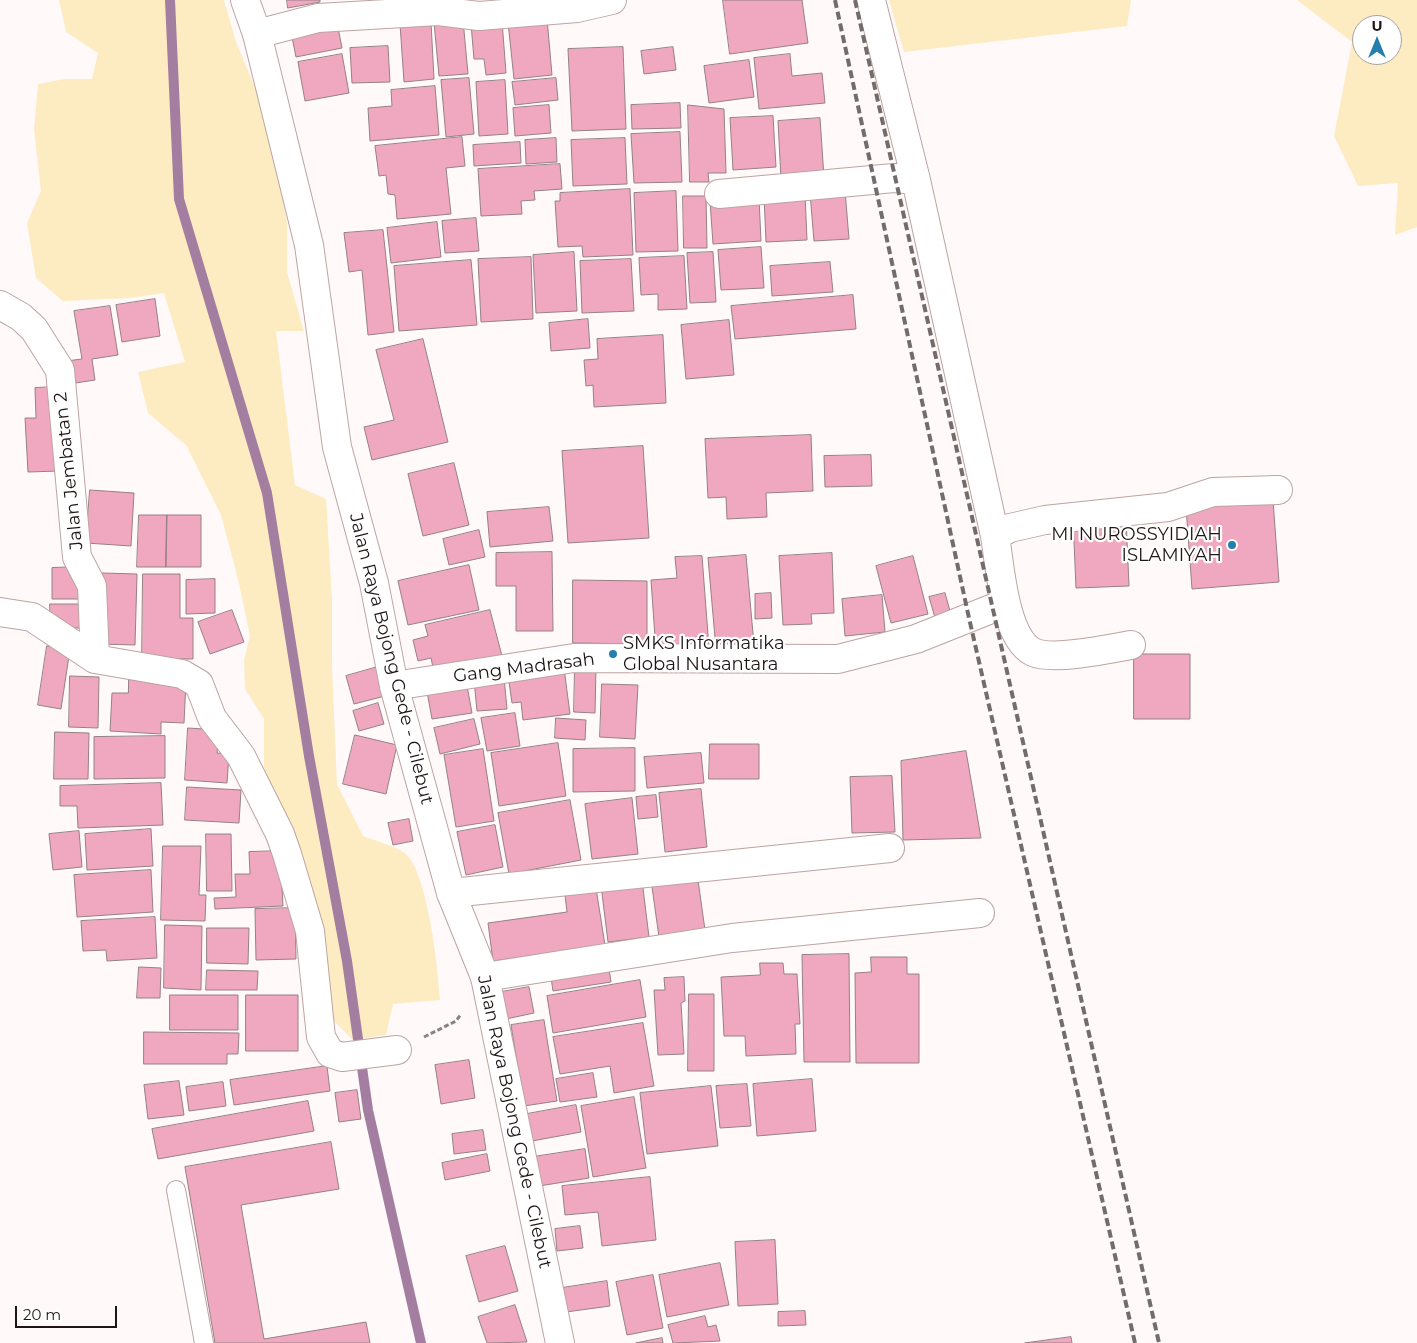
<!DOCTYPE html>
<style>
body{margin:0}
#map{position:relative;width:1417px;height:1343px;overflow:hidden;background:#fff9f9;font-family:Montserrat,sans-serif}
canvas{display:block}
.north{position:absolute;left:1352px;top:15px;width:50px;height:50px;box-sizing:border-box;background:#fff;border:1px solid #a5a2a1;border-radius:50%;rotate:0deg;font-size:14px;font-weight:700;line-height:20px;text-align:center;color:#1e1615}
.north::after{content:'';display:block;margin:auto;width:18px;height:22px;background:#267ead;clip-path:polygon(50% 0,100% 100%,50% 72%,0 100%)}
.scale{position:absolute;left:15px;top:1306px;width:102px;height:22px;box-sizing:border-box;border:2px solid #1e1615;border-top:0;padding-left:6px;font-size:15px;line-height:18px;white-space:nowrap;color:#1e1615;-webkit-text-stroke:4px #fff;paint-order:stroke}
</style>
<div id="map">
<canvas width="1417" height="1343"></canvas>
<div class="north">U</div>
<div class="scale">20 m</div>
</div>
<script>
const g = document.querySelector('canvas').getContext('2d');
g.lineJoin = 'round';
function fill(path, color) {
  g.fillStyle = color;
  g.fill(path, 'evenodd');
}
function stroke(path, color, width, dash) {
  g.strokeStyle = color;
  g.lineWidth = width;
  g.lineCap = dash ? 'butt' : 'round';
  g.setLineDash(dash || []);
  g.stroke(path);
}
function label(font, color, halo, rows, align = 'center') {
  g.font = font + ' Montserrat,sans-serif';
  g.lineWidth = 4.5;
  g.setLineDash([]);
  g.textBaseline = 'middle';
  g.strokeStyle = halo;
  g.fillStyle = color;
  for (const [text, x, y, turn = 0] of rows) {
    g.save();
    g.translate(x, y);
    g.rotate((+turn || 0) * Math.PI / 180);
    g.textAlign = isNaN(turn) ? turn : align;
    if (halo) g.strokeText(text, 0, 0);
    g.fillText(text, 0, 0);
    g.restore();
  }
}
fill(new Path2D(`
 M59 0H224L236 42 270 123 287 222V272L304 331H276L295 485 326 499 332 600V667L337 784 363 836C373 840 398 847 406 854 428 875 438 968 440 1000L393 1004 386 1035 353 1040 325 1012 312 902 264 767V719L245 689 244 660 250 636 239 583 221 515 186 445 148 413 138 372 185 362 164 293 131 298 63 301 36 278 27 223 41 191 34 129 38 84 64 79H92L98 53 66 32Z
 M889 0H1131L1127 26 904 52Z
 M1297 0H1417V227L1395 235 1398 183 1358 186 1334 136 1352 42ZM1362 25H1392V55H1362Z`), '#fdecc2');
stroke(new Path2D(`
 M170 0 179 199 267 493 309 756 347 961 368 1110 421 1343`), '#a47ea0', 10);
const building = new Path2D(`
 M287 0H320V2L288 8Z
 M723 0H802L808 43 730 54Z
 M547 18 552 75 514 79 508 22Z
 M463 20 468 74 439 76 434 22Z
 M502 21 506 73 486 75 484 59H474L471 24Z
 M337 22 342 48 296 57 291 32Z
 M431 22 434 79 404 82 400 24Z
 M388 46 390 82 352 83 350 48Z
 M623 47 626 129 572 131 568 49Z
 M673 47 676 70 644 74 641 51Z
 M342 54 349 93 305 101 298 62Z
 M790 54 792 76 822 73 825 103 759 109 754 58Z
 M749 60 754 97 709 103 704 66Z
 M469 78 474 134 446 137 441 80Z
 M556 78 558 100 515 105 512 82Z
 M505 80 508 134 479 136 476 82Z
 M435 86 439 135 370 141 368 108 392 106 391 90Z
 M680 103 681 128 632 129 631 105Z
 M549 105 551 133 515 136 513 108Z
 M688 105 724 109 726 173H708L709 182H690Z
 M773 116 776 167 733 170 730 118Z
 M820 118 824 177 781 179 778 121Z
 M680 132 682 182 634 183 631 134Z
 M462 137 465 166 446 168 451 214 397 219 395 195 388 194 386 175 379 176 375 146Z
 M556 138 557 162 526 164 525 140Z
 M625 138 627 184 573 186 571 140Z
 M520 142 521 163 474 166 473 145Z
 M560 164 562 189 534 191 535 200 521 201 522 214 481 216 478 169Z
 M630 189 633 255 583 257 582 246 558 247 555 201H560V193Z
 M845 190 849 239 814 241 810 193Z
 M676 191 678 251 636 252 634 193Z
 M805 194 807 240 766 242 764 195Z
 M683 196H706L707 248H684Z
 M759 198 761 241 713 244 710 201Z
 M476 218 479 251 445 253 442 221Z
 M437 222 441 257 391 263 387 228Z
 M383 230 394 332 368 335 362 270 349 272 344 233Z
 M761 247 764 288 721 290 718 250Z
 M574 252 577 311 536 313 533 255Z
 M713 252 716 302 690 303 687 253Z
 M684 256 687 309 658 310V294L641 295 639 258Z
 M531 257 533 319 481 322 478 259Z
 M631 259 634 311 582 313 580 261Z
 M471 260 477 325 399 331 394 266Z
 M830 262 833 292 772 296 770 266Z
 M853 295 856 329 735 339 731 306Z
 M155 299 160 336 122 342 116 305Z
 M110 306 118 355 92 359 95 380 69 384 66 361 82 359 74 311Z
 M588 319 590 348 551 351 549 323Z
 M729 320 734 375 686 379 681 325Z
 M663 335 666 403 594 407 593 385 586 386 584 360 598 359 597 339Z
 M423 339 448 442 372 460 364 427 394 420 376 350Z
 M56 387 59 471 28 472 25 418H36L35 388Z
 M811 435 813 491 766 493 767 517 727 519 726 497 708 498 705 439Z
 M643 446 649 538 568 543 562 451Z
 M871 455 872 486 825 487 824 456Z
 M454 463 469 525 423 536 408 474Z
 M90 490 134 493 131 546 86 543Z
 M1273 500 1279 582 1192 589 1186 507Z
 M549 507 553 541 490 547 487 512Z
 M139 515H167L166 567H137Z
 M167 515H201V567H166Z
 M1126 517 1129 586 1076 588 1073 519Z
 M479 530 485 557 449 565 443 539Z
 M552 552 553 631H516V586H496V553Z
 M832 553 834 613 811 614 812 624 783 625 779 556Z
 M746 555 754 645 716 649 708 558Z
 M702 556 709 648 656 652 651 580 677 578 675 557Z
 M913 556 928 614 891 623 876 566Z
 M469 565 479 610 408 625 398 581Z
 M79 567V599H52V568Z
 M102 573 137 574 135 645 100 644Z
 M143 574H180V618H193V659H142Z
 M215 579V613L186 614V580Z
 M573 580 647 581V644L573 643Z
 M771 593 772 618 755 619V594Z
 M945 593 952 618 936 621 929 597Z
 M882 595 885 632 845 636 842 599Z
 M50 604H83V628H51Z
 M232 610 244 642 210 654 198 622Z
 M490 610 502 656 434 672 431 658 418 661 413 640 428 636 425 625Z
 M47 646 70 649 61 709 38 705Z
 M1134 654H1190V719H1134Z
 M381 666 389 695 354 704 346 676Z
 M575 666H596L595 713 574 712Z
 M564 668 570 714 523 720 521 702 512 703 508 675Z
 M70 676 99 677 98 728 69 727Z
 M504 677 507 709 477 711 474 680Z
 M129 679 186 681 184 723 161 722V734L110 731 112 693H128Z
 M466 680 472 713 432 719 426 686Z
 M602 684 638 685 635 739 600 737Z
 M378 703 384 724 359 731 353 711Z
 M515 713 520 746 487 751 481 718Z
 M556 718 586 720 585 740 555 738Z
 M474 719 480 744 440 754 434 728Z
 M188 728 219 730 217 753 229 754 227 783 185 780Z
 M55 732 89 733 88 779H54Z
 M355 735 397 745 386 794 343 784Z
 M165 736V778L94 779V737Z
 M558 743 566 796 499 806 491 753Z
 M710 744H759V779H709Z
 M635 748V791L573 792V749Z
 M483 749 494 821 456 827 444 755Z
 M966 751 981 838 903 840 901 761Z
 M701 753 704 783 647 788 644 757Z
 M892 776 895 832 852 833 850 777Z
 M161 783 163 825 78 828 77 806H60V786Z
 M187 787 241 790 239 823 185 820Z
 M701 789 707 847 665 852 659 793Z
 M656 795 658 817 638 819 636 797Z
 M632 798 638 854 592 859 585 804Z
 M570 800 581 860 509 874 498 813Z
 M409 819 413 841 393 845 388 823Z
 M495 825 503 867 466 875 457 832Z
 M151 829 153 866 87 870 85 834Z
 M79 831 82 867 53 870 49 834Z
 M206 834H231L232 891H207Z
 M163 846H201L199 895H206L205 921 161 920Z
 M280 851 283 906 215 909 214 898 236 897 235 874H250L249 852Z
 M151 870 153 912 77 917 74 875Z
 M697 873 705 930 659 937 651 880Z
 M642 880 649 937 608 942 601 885Z
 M595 882 605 945 493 961 488 923 567 912 564 887Z
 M295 908 296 959 256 960 255 909Z
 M155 917 157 958 107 961 106 950 83 951 81 921Z
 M165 925 202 926 201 990 164 988Z
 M207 928H249L248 964 207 963Z
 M849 954 850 1062H804L802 955Z
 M871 957H907V974H919V1063H856L855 973 871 972Z
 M608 962 611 982 553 991 550 971Z
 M760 963H783L784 974H797L800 1024H795L796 1054 746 1056 745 1036H724L721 977 760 975Z
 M139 967 161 968 160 998H137Z
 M207 970 258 971 257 990H206Z
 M684 977 685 1001 681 1003 684 1054 658 1055 654 990H665L664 978Z
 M640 980 646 1017 553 1033 547 996Z
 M529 987 534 1013 506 1019 501 992Z
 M689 994H714V1071H688Z
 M170 995H238V1030H170Z
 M246 995H298V1051H246Z
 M544 1020 557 1101 524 1106 511 1025Z
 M643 1023 654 1086 614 1093 610 1066 560 1074 553 1037Z
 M144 1032 239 1033 238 1054H227V1064H144Z
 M469 1060 475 1098 441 1104 435 1065Z
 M327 1066 330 1091 234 1105 230 1080Z
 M593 1073 597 1097 560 1102 556 1079Z
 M812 1079 816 1131 757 1136 753 1084Z
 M179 1081 184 1115 148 1119 144 1085Z
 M223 1082 226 1106 189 1111 186 1087Z
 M747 1084 751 1126 720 1128 716 1086Z
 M711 1086 718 1146 647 1154 640 1093Z
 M357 1090 361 1119 339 1122 335 1093Z
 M634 1097 646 1168 593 1177 581 1106Z
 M308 1101 314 1131 158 1159 152 1129Z
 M576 1105 581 1132 532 1141 527 1114Z
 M483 1130 486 1150 454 1154 452 1134Z
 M331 1142 339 1189 241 1205 264 1339 366 1322 370 1343H215L185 1167Z
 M585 1149 589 1178 539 1186 533 1157Z
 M487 1154 490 1171 445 1180 442 1163Z
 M650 1177 656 1240 602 1246 598 1212 565 1215 562 1186Z
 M580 1226 583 1248 557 1251 555 1229Z
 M775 1240 778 1304 738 1306 735 1242Z
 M505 1246 518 1291 479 1302 466 1256Z
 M720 1263 729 1305 667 1317 659 1275Z
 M653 1275 663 1328 627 1335 616 1282Z
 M607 1281 610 1306 566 1312 562 1288Z
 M515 1305 527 1342 487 1343 478 1317Z
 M805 1311 806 1325 778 1326V1312Z
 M705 1316 708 1327 716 1325 720 1341 673 1343 668 1325Z
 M1071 1337 1072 1343H1025Z
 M662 1338 663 1343H636Z`);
fill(building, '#efa8c0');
stroke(building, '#968086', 1);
const service = new Path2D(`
 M176 1190 204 1343`);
const minor = new Path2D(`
 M871 0 916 180 995 536
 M257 34 318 18 438 11 479 16 577 8 612 0
 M719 194 894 178 916 180
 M0 305 21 317 34 329 60 370 77 557 92 586 95 659
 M0 612 32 617 95 659 182 674 199 684 212 718 241 756 280 834 287 854 310 931 321 1037 330 1053 342 1057 397 1050
 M1131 645C1110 649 1052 661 1033 652 1004 637 1000 565 995 536L1010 528 1045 520 1168 507 1213 492 1278 490
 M394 686 574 658 838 659 916 639 1006 603
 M451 893 890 848
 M485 977 732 938 980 913`);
const secondary = new Path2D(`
 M245 0 257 34 309 245 337 447 374 583 394 686 451 893 485 977 560 1343`);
stroke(service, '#bca4a1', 20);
stroke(minor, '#bca4a1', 30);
stroke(secondary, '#bca4a1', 30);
stroke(new Path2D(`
 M424 1037 456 1021 461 1014`), '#8a8383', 3, [5, 2.5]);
stroke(service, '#fff', 18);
stroke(minor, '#fff', 28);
stroke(secondary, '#fff', 28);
stroke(new Path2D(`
 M835 0 969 618 1135 1343
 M855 0 1159 1343`), '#736c6b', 4, [8, 4]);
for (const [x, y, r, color] of [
 [1232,545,5,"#267ead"],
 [613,654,5,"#267ead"]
]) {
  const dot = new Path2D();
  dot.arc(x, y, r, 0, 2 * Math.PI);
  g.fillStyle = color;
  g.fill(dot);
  stroke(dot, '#fff', 2);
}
label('18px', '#1e1615', '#fff', [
 ["Jalan Jembatan 2",69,471,-96],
 ["Jalan Raya Bojong Gede - Cilebut",391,659,76],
 ["Gang Madrasah",524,668,-7],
 ["Jalan Raya Bojong Gede - Cilebut",514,1122,78]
]);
label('18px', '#1e1615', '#fff', [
 ["MI NUROSSYIDIAH",1222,535],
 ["ISLAMIYAH",1222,556],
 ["SMKS Informatika",623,644,"left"],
 ["Global Nusantara",623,665,"left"]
], 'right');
</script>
